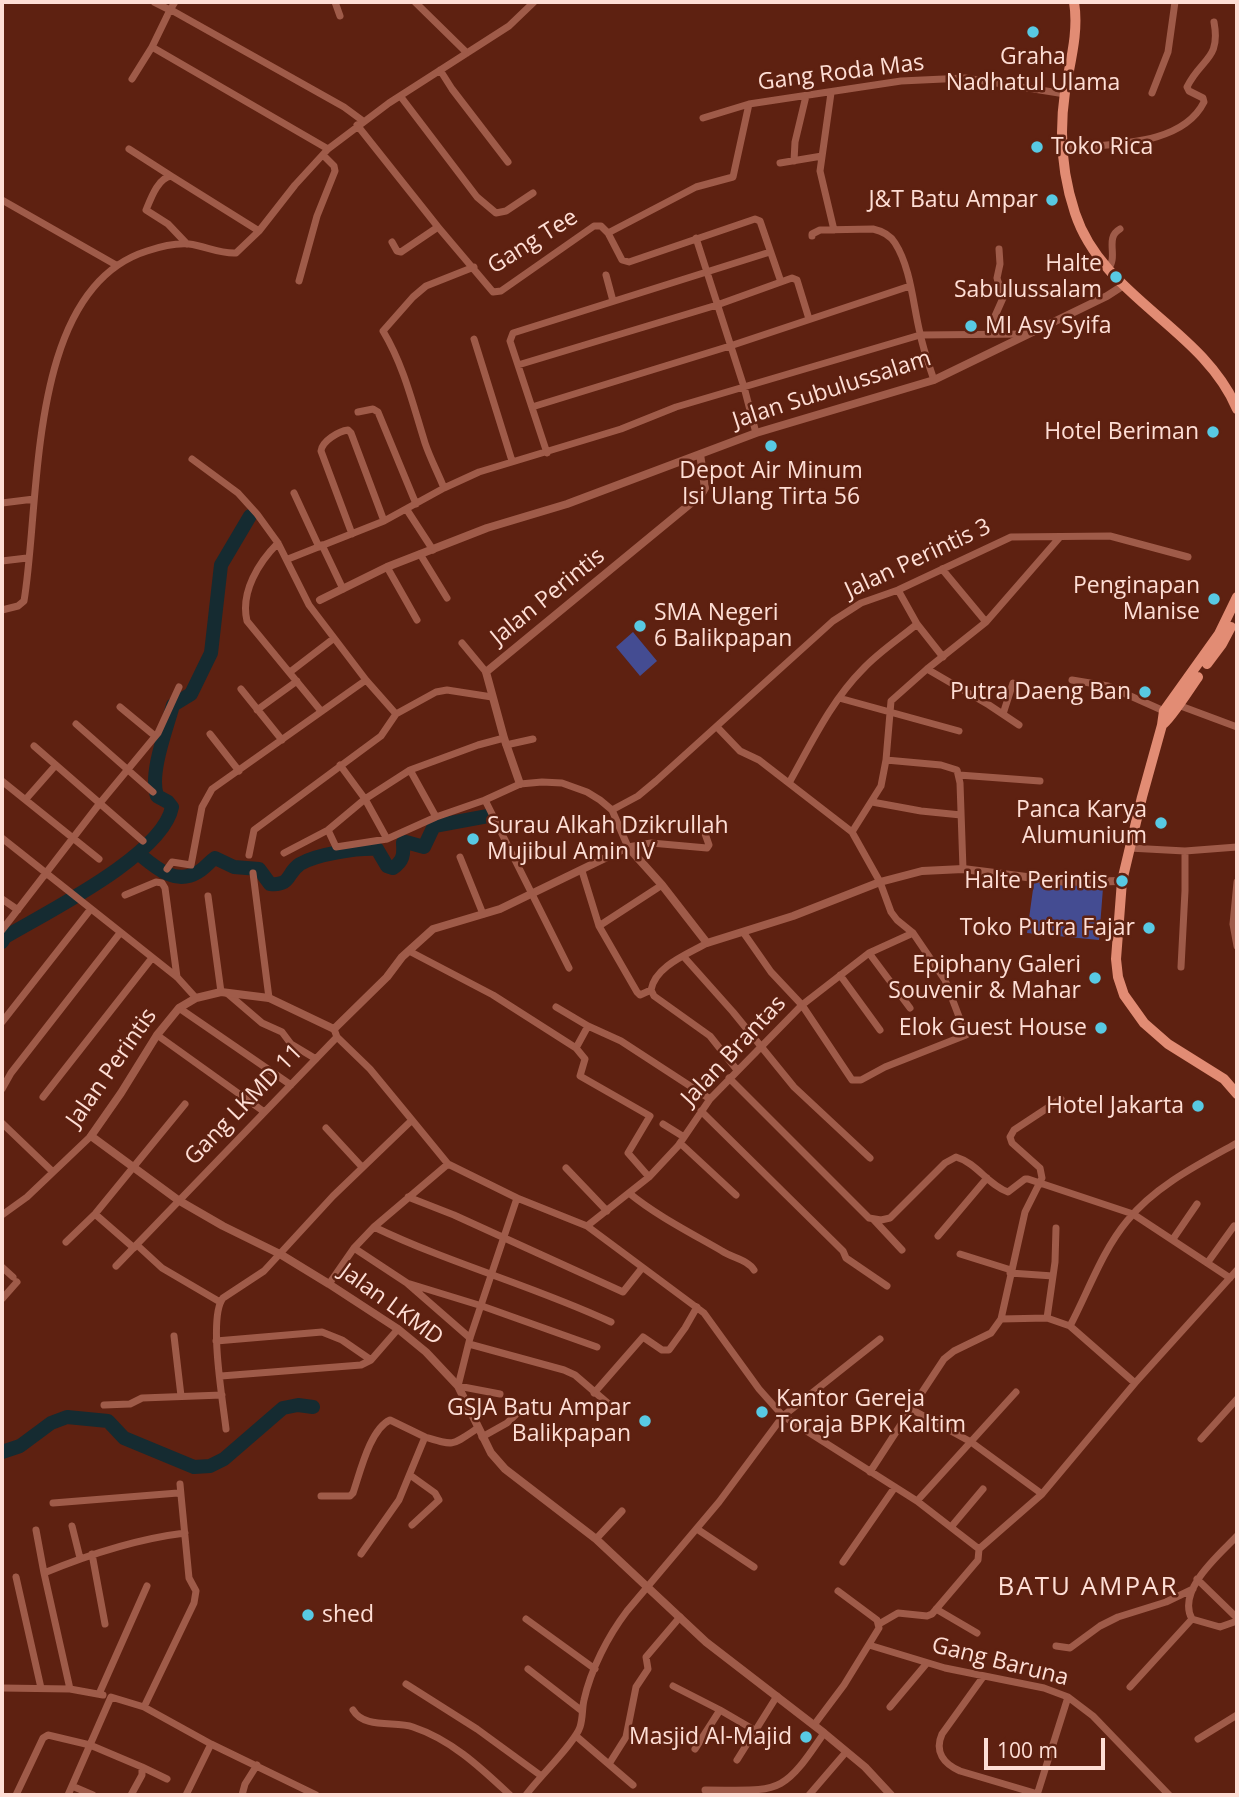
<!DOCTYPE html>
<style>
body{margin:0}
#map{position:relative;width:1239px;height:1797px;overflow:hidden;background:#5e2111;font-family:"Open Sans",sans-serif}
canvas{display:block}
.frame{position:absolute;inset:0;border:4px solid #feded5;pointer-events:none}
.scale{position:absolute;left:984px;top:1738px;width:121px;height:32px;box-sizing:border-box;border:4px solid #feded5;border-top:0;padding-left:9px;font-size:21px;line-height:24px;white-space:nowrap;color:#feded5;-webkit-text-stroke:5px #5e2111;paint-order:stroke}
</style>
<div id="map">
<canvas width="1239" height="1797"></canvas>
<div class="frame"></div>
<div class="scale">100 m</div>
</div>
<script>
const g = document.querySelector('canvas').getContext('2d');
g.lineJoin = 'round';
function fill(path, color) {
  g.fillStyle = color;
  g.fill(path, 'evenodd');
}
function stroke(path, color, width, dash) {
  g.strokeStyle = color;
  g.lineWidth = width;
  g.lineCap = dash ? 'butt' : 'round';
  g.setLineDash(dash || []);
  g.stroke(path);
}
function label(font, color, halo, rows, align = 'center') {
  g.font = font + ' "Open Sans",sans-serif';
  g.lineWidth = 5;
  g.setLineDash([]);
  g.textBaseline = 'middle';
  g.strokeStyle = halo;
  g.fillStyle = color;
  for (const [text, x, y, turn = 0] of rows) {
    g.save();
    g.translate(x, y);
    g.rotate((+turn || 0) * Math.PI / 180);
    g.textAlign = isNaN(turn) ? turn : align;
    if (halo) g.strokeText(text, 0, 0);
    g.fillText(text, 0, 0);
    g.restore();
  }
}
fill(new Path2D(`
 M633 632 657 661 640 676 616 647Z
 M1034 882 1103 888 1099 940 1027 933Z`), '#444c92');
stroke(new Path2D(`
 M138 853C155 867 175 886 198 872 205 868 209 862 215 858L234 867 259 869 270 884C292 886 286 873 300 864 317 854 357 848 377 849L387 866 393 868C403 861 404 855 403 843L406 842 424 847 434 826 488 816
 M2 942 5 937C47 912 163 855 172 807L168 802 157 796C149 773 167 728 173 705L191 694 211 653 221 565 250 516
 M2 1452 20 1446 51 1423 67 1417 108 1421 124 1438 194 1467 210 1466 224 1459 283 1408 298 1405 313 1407`), '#152b31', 14);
stroke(new Path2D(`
 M154 2 170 10 175 2
 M335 2 340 16
 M415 2 467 53
 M152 47 169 12 173 11 344 107 363 121
 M440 70 452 89 508 162
 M132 79 152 47 328 149
 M831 93 820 171 834 230
 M1152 93 1168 52 1175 2
 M401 97 477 197 496 213 506 211 533 193
 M703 118 749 104
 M357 125 438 227 493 292 501 291 594 226H601L608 233 622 260 629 262 755 219 760 221 781 282
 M129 149 171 176
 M1062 149C1107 143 1181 148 1204 102L1203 98 1189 91 1187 87C1201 58 1221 60 1214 22
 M794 161 795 142 806 96
 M780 163 822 156
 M2 200 116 265
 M608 233 696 187 733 177 749 104 901 81 965 78 1065 94
 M812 236V234L820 230 873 229C882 231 890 235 895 243 911 268 913 305 920 333 923 349 929 365 934 380
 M696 238 744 387 756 433
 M392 242 397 251 401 252 438 227
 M187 244 168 224 146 210C151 198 158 178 171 176L259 231
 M1108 269C1119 256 1104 238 1120 229
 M606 275 613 301
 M299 281 317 216 335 171 334 166 323 155
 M996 334 995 316 1003 298 997 278 1000 264 999 249
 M474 339 512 461
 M518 365 717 305 792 278 797 280 809 319
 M532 407 730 346 910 286
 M358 412 373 409 378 412 416 504
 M547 453 510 341 513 333 770 252
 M444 488C438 473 430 458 425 443 413 405 404 366 383 331L413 297 426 286 474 267
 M294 493 319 547
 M2 503 34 499
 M407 510 433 550
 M352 534 321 451C322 441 339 431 348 430L351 433 384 521
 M278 543C259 562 240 592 247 621L321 711
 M322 545 343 589
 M420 554 447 598
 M288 559 384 521 444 488 479 472 621 429 676 407 920 335 1026 334
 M2 561 27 558
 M387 567 417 620
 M942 569 986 622
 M2 610 18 606 24 601C41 501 26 289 147 251 159 247 177 243 189 244 205 246 220 254 236 253L259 231 295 185 328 149 389 103 509 26 534 2
 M917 624 943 657
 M462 643 486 672
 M927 669 989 705 1019 725
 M290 672 333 639
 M366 680 396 714
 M1072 680 1108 686 1164 711
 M241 689 282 740
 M839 698 959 731
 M1178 705 1237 727
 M120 707 155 736
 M257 710 297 681
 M1003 714 1013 683
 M76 724 153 792
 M717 727 740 751 759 760 852 832 880 882 891 912 897 920 913 933 945 980 966 1035 885 1067 861 1080H852L802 1005 771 972 743 932
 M210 734 239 771
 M506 745 533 739
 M34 746 143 841
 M886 760 941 765 957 770 960 783 963 869
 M340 765 365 799 387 839
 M410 770 436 817
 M959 775 1040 781
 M2 781 99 859
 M789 783C811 744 831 701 863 669 879 652 899 639 917 624L898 590
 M26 799 55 766
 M485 800 569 968
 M872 802 921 811 961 815
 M612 810 638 796 656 781 833 621 861 603 898 590 1011 537 1110 536 1188 557
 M328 830 336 847 387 839 436 817 485 800 520 784 542 782 562 783 587 792 600 800 612 810 628 847 651 843 707 848 709 845 703 828
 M852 832 881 786 886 760 891 701 927 669 986 622 1060 537
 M2 838 177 977 196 998
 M1129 848 1185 851 1237 847
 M284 853 328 830 365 799 410 770 478 745 504 738
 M249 855 254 830 381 736 396 714 436 692 447 690 492 697
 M460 857 483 914
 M167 869 172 862 191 865 202 807 212 789 366 680 309 605 278 543 257 514 238 493 192 459
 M582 871 599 926 637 992 640 995 651 990
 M253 873 269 998
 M1237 882 1233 924 1237 946
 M125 895 156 882 162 883 165 888 177 977
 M208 896 221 992
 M2 899 18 910
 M599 926 662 885
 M2 930 100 803 158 733 179 687
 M913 933 869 953 802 1005 710 1099 678 1146 649 1177 587 1226 704 1313 759 1389 783 1416 917 1501 979 1549
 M707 943C688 954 655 966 651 990L654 996 710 1036 737 1070
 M409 951 493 995 576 1048 588 1026 621 1041 710 1099
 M869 953 910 1008
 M684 957 733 1012 794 1087 870 1158
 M1181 967 1185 891V851
 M840 975 880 1030
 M227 993 262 1023 282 1032 291 1044 316 1059
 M556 1007 588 1026
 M179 1008 291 1085
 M2 1022 90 910
 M157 1035 263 1111
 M576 1048 585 1059 580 1076 650 1116 628 1153 649 1177
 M729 1078 869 1218 881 1220 890 1218 945 1163 956 1157C977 1163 988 1185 1008 1192L1025 1179H1028L1133 1214 1230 1278
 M2 1089 11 1073 120 933
 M43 1097 152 958
 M701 1111 843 1251 846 1258 887 1286
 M412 1120 448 1164 517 1198 470 1338 458 1386 500 1394
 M2 1123 53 1172
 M663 1124 684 1137
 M326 1128 362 1167
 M680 1143 736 1195
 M566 1168 607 1211
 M629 1193C657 1216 691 1233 722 1251 733 1258 748 1260 754 1270
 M408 1197 454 1215 623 1292 642 1268
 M517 1198 587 1226
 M95 1214 134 1248
 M2 1215 27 1197 91 1136
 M874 1220 902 1250
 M374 1227C451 1264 534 1286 611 1322
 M938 1236 987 1178
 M1173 1239 1197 1204
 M66 1242 95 1214 185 1104
 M137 1245 162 1268 220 1302
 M354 1248 407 1283 470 1338
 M960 1254 1011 1270
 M1208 1262 1234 1226
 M116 1266 337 1037
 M2 1267 13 1277
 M1010 1273 1053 1276
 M407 1283 482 1306 597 1347
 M329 1284 354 1248 374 1227 448 1164
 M2 1299 17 1282
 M1047 1318 1070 1326 1135 1383
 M1001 1319 1047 1318 1055 1262 1056 1228
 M1070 1326C1088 1292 1102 1251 1127 1221 1155 1186 1199 1164 1237 1143
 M174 1336 181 1396
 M216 1341 322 1332 342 1340 371 1360
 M469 1344 564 1370 575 1375 618 1412
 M221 1376 361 1365 371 1360 398 1329
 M594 1393 643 1337 662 1350H669L685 1328 697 1307
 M104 1405 130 1404 142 1398 222 1395
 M911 1409 944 1359 954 1351 991 1333 1001 1319 1025 1212 1042 1178 1040 1168 1012 1143 1010 1137 1014 1130 1061 1099
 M226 1429C223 1402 208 1317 223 1298L264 1271 333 1196 412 1120 370 1069 337 1037 334 1029
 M482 1437 507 1423 526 1405
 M1201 1439 1237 1399
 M870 1472 911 1409 971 1442 1042 1494
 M410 1475 435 1493 439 1500 412 1525
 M180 1484 181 1495
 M321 1496H350L353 1493C360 1473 370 1429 390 1420L425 1437
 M917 1501 1016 1392
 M53 1503 178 1493 181 1495 189 1578 196 1591 194 1603 144 1707
 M72 1526 80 1558
 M951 1527 983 1489
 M697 1529 754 1567
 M36 1530 44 1573
 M596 1539 622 1511
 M979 1549 1042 1494 1135 1383 1237 1270
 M92 1554 105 1624
 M361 1554 399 1500 425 1437C455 1446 451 1446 478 1428
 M843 1562 895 1487
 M16 1577 41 1688
 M1197 1579 1237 1618
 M936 1609 977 1633
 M526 1619 595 1669
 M1192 1619C1176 1590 1220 1554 1237 1536
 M1192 1619 1220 1627 1237 1621
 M879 1624 898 1613 927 1616 932 1614 978 1560 979 1549
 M869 1645 945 1668 1044 1688 1068 1697 1093 1716 1169 1795
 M1056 1646 1070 1648 1100 1626 1118 1617 1166 1602 1193 1589
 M528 1669 582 1711
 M983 1677 942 1734C934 1752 944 1764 960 1771L1038 1794
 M406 1684 477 1729 540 1775
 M673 1686 720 1710
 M1130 1687 1192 1619
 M2 1688 70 1689 103 1695
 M70 1689 44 1573C90 1554 136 1539 185 1533
 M99 1694 147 1586
 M890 1707 927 1663
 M353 1710C364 1729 395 1721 413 1727 452 1740 481 1768 510 1795
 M814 1725 844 1685 879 1628 877 1620 838 1591
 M576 1736 633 1785
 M1198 1739 1237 1715
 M695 1749 720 1710 756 1731
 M737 1760 777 1696
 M609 1764 626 1737 636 1687 648 1669 646 1657 680 1617
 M142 1767 167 1779
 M72 1786 93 1795
 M705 1790C780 1790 781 1797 824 1733
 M16 1795 43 1738 48 1735 90 1745 142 1767V1775L131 1795
 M68 1795 111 1697 144 1707 211 1744 316 1795
 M186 1795 211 1744
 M242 1795 245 1784 257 1765
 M526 1795C538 1778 575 1743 580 1727 583 1718 582 1708 584 1700 591 1669 608 1636 627 1611L719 1502 783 1416 880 1339
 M809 1795 846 1752
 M1037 1795 1068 1697`), '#9f5b49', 7);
stroke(new Path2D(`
 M320 600 387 567 487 528 567 504 756 433 934 380 1107 296 1124 285
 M520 784 504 738 486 672 701 495 705 488 700 454
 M891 1795 865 1767 824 1733 706 1642 596 1539 505 1469 491 1453 458 1386 426 1352 398 1329 329 1284 280 1254 223 1226 178 1200 91 1136 121 1093 157 1035 179 1008 196 998 221 992 269 998 334 1029 387 977 402 957 433 929 500 909 628 847 662 885 707 943 793 916 880 882 922 871 963 869 1066 882 1122 881`), '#9f5b49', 8);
stroke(new Path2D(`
 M1074 2C1079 32 1070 62 1065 92 1059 133 1062 174 1075 213 1103 298 1203 328 1237 409
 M1237 597 1219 634 1164 711 1162 725 1142 797 1122 881 1116 959 1118 977 1124 995 1144 1023 1168 1044 1224 1079 1237 1094
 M1207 664 1222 644 1231 627
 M1162 725C1171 719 1190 688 1198 677`), '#e28c74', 10);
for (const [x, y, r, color] of [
 [1033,32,7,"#58c9e3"],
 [1037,147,7,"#58c9e3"],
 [1052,200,7,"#58c9e3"],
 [1116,277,7,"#58c9e3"],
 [971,326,7,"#58c9e3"],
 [1213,432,7,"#58c9e3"],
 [771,446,7,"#58c9e3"],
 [1214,599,7,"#58c9e3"],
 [640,626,7,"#58c9e3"],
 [1145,692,7,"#58c9e3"],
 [1161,823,7,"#58c9e3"],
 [473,839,7,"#58c9e3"],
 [1122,881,7,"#58c9e3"],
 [1149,928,7,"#58c9e3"],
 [1095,978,7,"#58c9e3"],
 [1101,1028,7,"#58c9e3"],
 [1198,1106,7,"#58c9e3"],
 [762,1412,7,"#58c9e3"],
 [645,1421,7,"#58c9e3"],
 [308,1615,7,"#58c9e3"],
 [806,1737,7,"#58c9e3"]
]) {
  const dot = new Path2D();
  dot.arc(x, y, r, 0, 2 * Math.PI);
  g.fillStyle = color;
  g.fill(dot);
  stroke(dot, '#5e2111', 2.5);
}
label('23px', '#feded5', '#5e2111', [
 ["Graha",1033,57,"center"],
 ["Nadhatul Ulama",1033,83,"center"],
 ["Toko Rica",1051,147,"left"],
 ["J&T Batu Ampar",1038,200],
 ["Halte",1102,264],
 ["Sabulussalam",1102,290],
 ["MI Asy Syifa",985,326,"left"],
 ["Hotel Beriman",1199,432],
 ["Depot Air Minum",771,471,"center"],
 ["Isi Ulang Tirta 56",771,497,"center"],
 ["Penginapan",1200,586],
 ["Manise",1200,612],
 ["SMA Negeri",654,613,"left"],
 ["6 Balikpapan",654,639,"left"],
 ["Putra Daeng Ban",1131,692],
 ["Panca Karya",1147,810],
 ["Alumunium",1147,836],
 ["Surau Alkah Dzikrullah",487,826,"left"],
 ["Mujibul Amin IV",487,852,"left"],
 ["Halte Perintis",1108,881],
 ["Toko Putra Fajar",1135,928],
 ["Epiphany Galeri",1081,965],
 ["Souvenir & Mahar",1081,991],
 ["Elok Guest House",1087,1028],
 ["Hotel Jakarta",1184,1106],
 ["Kantor Gereja",776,1399,"left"],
 ["Toraja BPK Kaltim",776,1425,"left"],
 ["GSJA Batu Ampar",631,1408],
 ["Balikpapan",631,1434],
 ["shed",322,1615,"left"],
 ["Masjid Al-Majid",792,1737]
], 'right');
label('23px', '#feded5', '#5e2111', [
 ["Gang Roda Mas",841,73,-7],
 ["Gang Tee",533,242,-32],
 ["Jalan Subulussalam",832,390,-18],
 ["Jalan Perintis 3",918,559,-25],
 ["Jalan Perintis",548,597,-39],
 ["Jalan Brantas",734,1051,-47],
 ["Jalan Perintis",112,1068,-55],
 ["Gang LKMD 11",244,1105,-46],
 ["Jalan LKMD",391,1305,36],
 ["Gang Baruna",1000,1662,14]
]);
g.letterSpacing = '2px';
label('26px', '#feded5', '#5e2111', [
 ["BATU AMPAR",1088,1588]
]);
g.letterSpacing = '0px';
</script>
